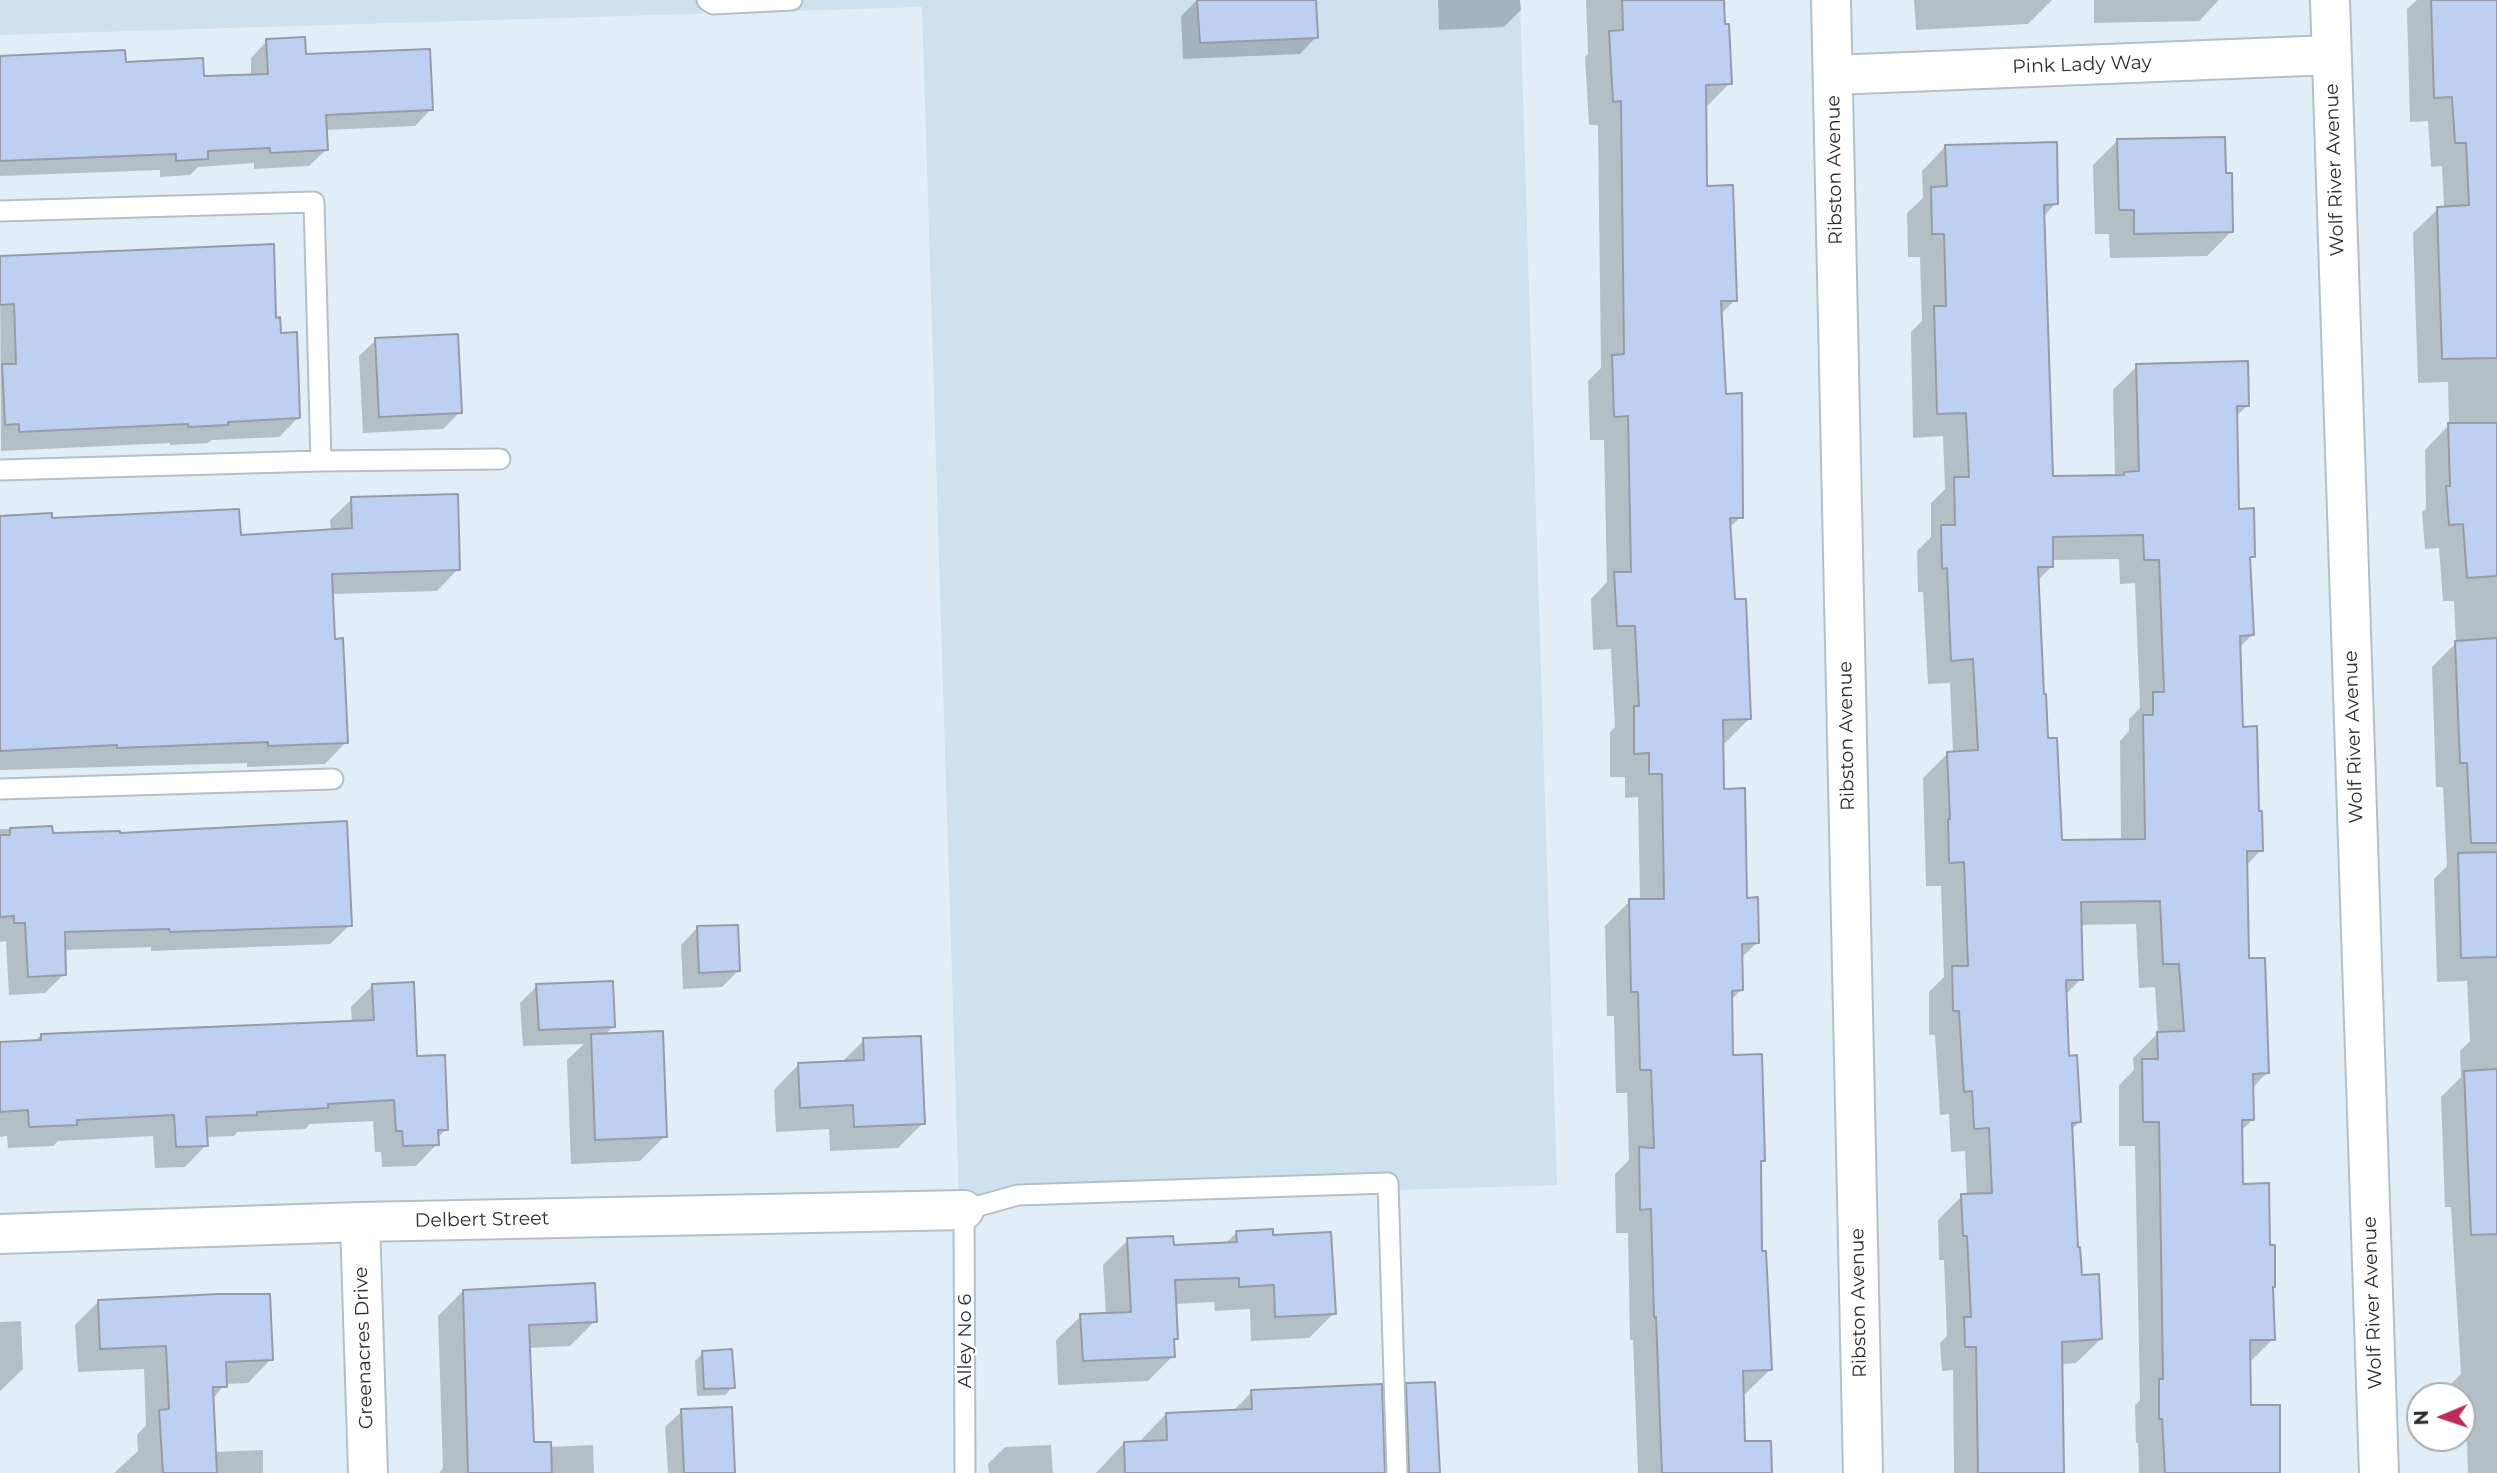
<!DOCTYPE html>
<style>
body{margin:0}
#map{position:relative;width:2497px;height:1473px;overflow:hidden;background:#e2eef7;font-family:Montserrat,sans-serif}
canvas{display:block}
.north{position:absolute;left:2406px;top:1382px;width:70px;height:70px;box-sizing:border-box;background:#fff;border:2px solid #aaacad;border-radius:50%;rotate:268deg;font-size:19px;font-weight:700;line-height:28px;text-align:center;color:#2a2f32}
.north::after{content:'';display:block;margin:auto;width:24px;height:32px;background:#bb2c58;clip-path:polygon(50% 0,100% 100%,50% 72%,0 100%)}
</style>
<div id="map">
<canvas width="2497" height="1473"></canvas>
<div class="north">N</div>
</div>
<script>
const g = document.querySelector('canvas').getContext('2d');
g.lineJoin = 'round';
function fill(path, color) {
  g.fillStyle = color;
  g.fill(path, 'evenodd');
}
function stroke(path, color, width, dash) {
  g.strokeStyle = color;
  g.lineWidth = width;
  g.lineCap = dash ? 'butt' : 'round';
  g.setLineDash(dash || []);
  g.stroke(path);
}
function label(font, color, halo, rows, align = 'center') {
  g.font = font + ' Montserrat,sans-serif';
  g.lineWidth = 5;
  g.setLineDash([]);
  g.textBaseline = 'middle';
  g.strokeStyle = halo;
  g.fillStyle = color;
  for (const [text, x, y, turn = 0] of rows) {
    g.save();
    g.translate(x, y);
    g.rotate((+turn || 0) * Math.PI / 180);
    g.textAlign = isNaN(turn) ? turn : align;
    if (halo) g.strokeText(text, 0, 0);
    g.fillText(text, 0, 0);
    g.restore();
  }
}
fill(new Path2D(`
 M0 0H1520L1557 1185 959 1204 922 7 0 35Z`), '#cee1ee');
fill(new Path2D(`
 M1197 0H1314L1316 37 1300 54 1183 59 1181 16Z
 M1438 0H1520L1521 10 1504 27 1439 30Z
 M1586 0H1723L1730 83 1705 108V187L1735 300 1720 315 1724 396 1741 517 1729 528 1733 601 1749 719 1725 743H1722V790L1745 899 1757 943 1740 959 1741 990 1730 1001 1731 1056 1763 1161 1759 1165 1760 1253 1770 1370 1745 1394H1742L1743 1443 1770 1473H1638L1633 1340H1630L1628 1233H1616L1615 1174 1629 1160 1627 1093H1616L1614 1016H1607L1605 926 1630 901H1640L1638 797 1625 798V777H1610V732L1615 727 1611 649 1593 650 1591 599 1607 582 1604 440H1590L1588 381 1601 368 1598 125H1589L1585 57 1588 54Z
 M1914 0H2052L2028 24 1916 30Z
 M2094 0H2219L2199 21 2094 23Z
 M2417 0H2497V1473H2468L2466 1419H2462V1396H2449V1386L2461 1374 2451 1207H2445L2441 1097 2461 1077 2460 1051 2470 1041 2467 981 2437 982 2434 879 2447 866 2443 787H2436L2432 667 2456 643 2454 601H2443L2439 548 2425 549 2422 512 2426 509 2425 450 2449 425 2448 382 2418 383 2413 233 2438 209 2444 208 2442 166 2431 167 2428 121 2410 122 2407 9Z
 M267 41 431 109 415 126 325 130 326 150 309 166 254 169V163L198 167 190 175 160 177V170L0 176V58L124 64 203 78 251 76V58Z
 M2118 140 2224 175 2232 231 2207 256 2110 258 2109 234H2095L2093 165Z
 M1946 146 2056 203 2043 217 2051 477H2115L2113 390 2137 366 2247 406 2235 417 2237 511 2253 556 2249 561 2252 635 2239 648 2242 728 2257 813 2261 850 2246 866 2248 960 2268 1072 2252 1088 2253 1119 2241 1131 2242 1185 2271 1289 2273 1339 2249 1363 2250 1407 2278 1473H2139L2138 1443H2136L2135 1405 2140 1400 2135 1146H2119V1085L2134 1070 2133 1058 2158 1033 2155 987 2139 988 2136 924 2080 925 2081 979 2065 995 2067 1058 2079 1122 2071 1130 2076 1249 2080 1277 2101 1339 2076 1363 2061 1364 2062 1473H1954L1953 1370 1942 1371 1940 1343 1947 1336 1944 1260H1939L1938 1220 1962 1196H1967L1965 1151 1951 1152 1949 1114 1940 1115 1935 1035H1929V992L1944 977 1941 886H1926L1923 778 1947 754 1953 753 1950 683 1928 684 1923 592H1918L1917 551 1931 537V503L1945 489 1943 436 1913 438 1911 332 1922 321 1920 257H1908L1907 213 1923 198 1922 171ZM2119 559 2120 584 2135 583 2140 708 2129 719V731L2120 741 2121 841 2060 842 2047 740 2037 581 2051 567V560Z
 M0 258 275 320 298 418 279 437 212 440 208 443 170 445V443L1 451Z
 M376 340 460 412 443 429 363 433 359 356Z
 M352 499 458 569 437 591 331 594 334 641 346 742 325 764 247 767V763L0 770V518L51 520 239 537 331 531 330 520Z
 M51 828V835L350 925 330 944 151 951V947L64 950V974L45 993 9 995 6 941 0 942V829Z
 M697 928 739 970 722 987 683 989 681 945Z
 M373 985 415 1058 447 1129 437 1138V1144L416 1166 382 1167 381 1152H375L373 1121 310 1124 305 1129 237 1132 234 1136 206 1137V1145L185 1167 155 1168 153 1136 58 1141 53 1146 8 1148 7 1136 0 1137V1042L36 1040 41 1035 352 1023 351 1007Z
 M537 986 613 1026 605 1035 665 1136 640 1161 571 1164 567 1060 584 1044 523 1046 520 1003Z
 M864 1040 923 1123 898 1148 830 1151 829 1129 776 1132 774 1090 798 1065 841 1063Z
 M1237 1232 1271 1237 1334 1313 1309 1338 1251 1341 1250 1309 1215 1311 1214 1302 1175 1304 1176 1338 1173 1342V1356L1148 1381 1058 1385 1056 1340 1081 1316 1106 1315 1103 1265 1128 1240 1172 1247 1225 1244Z
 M463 1291 595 1321 570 1346 528 1348 533 1444 549 1447 593 1445 594 1473H439L443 1468 438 1316Z
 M99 1301 271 1359 248 1383 225 1384 212 1400 214 1452 263 1450V1473H114L138 1451 137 1435 146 1425 144 1369 78 1372 75 1325Z
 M21 1321 23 1369 0 1391V1322Z
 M703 1353 733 1387 725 1395 697 1396 695 1361Z
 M1407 1385 1438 1473H1096L1124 1443H1138L1166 1414 1233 1411 1252 1392 1381 1411Z
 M682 1411 733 1473H668L665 1427Z
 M1051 1445 1053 1473H989L988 1464 1005 1447Z`), '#0003');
const building = new Path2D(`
 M1197 0H1316L1318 38 1200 43Z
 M1622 0H1724L1725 24H1729L1732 84 1706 85 1707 186 1733 185 1737 301H1721L1726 394 1742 393 1743 518H1730L1735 599H1746L1751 719 1723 720 1724 789 1745 788 1747 898 1758 897 1759 943 1742 944 1743 990 1732 991 1733 1055 1762 1054 1765 1161H1761L1762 1251H1766L1772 1370 1743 1371 1745 1441H1771L1772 1473H1662L1656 1317H1654L1651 1209 1640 1210 1639 1147 1654 1148 1651 1070H1640L1638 992H1631L1629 899H1664L1662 774H1649V753L1634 754V706H1639L1635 626H1617L1614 572H1631L1628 416 1614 417 1612 355 1624 354 1621 101 1613 102 1609 31 1623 30Z
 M2431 0H2497V358L2442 359 2437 207 2469 205 2466 143H2455L2452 97 2434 98Z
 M305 37 306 54 430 49 433 110 326 115 328 150 270 153V148L208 151V159L176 161V154L0 161V56L125 50 126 62 203 58 204 76 268 74 266 39Z
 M2225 137 2226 173H2232L2233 232 2134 234V210H2119L2117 139Z
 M2057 142 2058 204 2044 205 2053 476 2124 475V472L2139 471 2136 364 2248 361 2249 406H2237L2239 509 2254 508 2255 557H2250L2254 635 2240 636 2243 727 2257 726 2259 811H2262L2263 851H2247L2249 958H2265L2269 1073 2253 1074 2254 1120H2242L2243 1184 2269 1183 2270 1245H2275V1287H2273L2275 1340H2250L2251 1405H2280V1473H2165L2162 1419H2159V1379H2163L2159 1122H2143L2142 1059H2158L2157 1032 2184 1031 2179 964H2163L2160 901 2081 902 2083 980H2066L2069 1056 2077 1055 2081 1122 2072 1123 2078 1247H2080L2082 1275 2099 1274 2102 1339 2062 1342 2064 1473H1978L1976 1347H1965L1964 1317H1971L1967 1236H1963L1961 1194 1992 1193 1989 1128 1974 1129 1972 1091 1964 1092 1959 1011H1953L1952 966H1968L1964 862 1949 863 1948 819H1950L1947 752 1978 750 1973 659 1951 661 1947 568 1942 569 1941 525H1955L1954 477H1969L1966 413 1937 414 1934 306H1946L1944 234H1932L1931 187 1947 186 1945 145ZM2143 535 2144 560H2159L2164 692H2153V715H2143L2145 839 2062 840 2057 738H2048L2046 694H2044L2038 567H2053V537Z
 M274 244 276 318 280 317 281 333 297 332 300 418 228 422V425L188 427V424L19 432V424L5 425 2 364H16L14 304 0 305V256Z
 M458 334 462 413 379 417 375 338Z
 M2448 423H2497V576L2467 578 2463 524 2449 525 2446 486H2450Z
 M458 494 460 570 332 574 335 639 343 638 348 743 268 746V742L117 748V745L0 751V516L52 513V518L239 509 241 535 352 528 351 497Z
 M2497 638V843H2471L2467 763H2460L2455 641Z
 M347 821 352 926 170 932 169 929 65 932 66 975 28 977 25 923H14V916L0 917V835H10V828L52 826 53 833 120 831V833Z
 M2497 852V957L2461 958 2458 853Z
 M738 925 740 971 699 973 697 926Z
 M613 981 615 1027 539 1030 536 984Z
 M414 982 417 1056 445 1055 448 1130H438L439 1145 403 1146 402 1131H396L394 1100 328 1104V1108L257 1112V1115L206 1117 208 1146 176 1147 174 1115 77 1120V1125L29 1127 28 1110 0 1112V1042L41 1040V1034L374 1020 372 984Z
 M663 1031 667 1137 595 1140 591 1034Z
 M921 1036 925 1124 854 1127 853 1105 800 1108 798 1063 864 1060 863 1038Z
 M2497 1069V1234L2471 1235 2464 1071Z
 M1273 1229V1235L1331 1232 1336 1314 1275 1317 1274 1285 1239 1287V1278L1175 1280 1178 1339H1174L1175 1357 1083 1361 1080 1314 1131 1312 1127 1238 1173 1236 1174 1245 1237 1242 1236 1231Z
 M595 1283 597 1322 529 1325 534 1442H551L552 1473H468L463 1290Z
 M219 1294H270L273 1360 226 1362 227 1387H213L217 1473H163L159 1410 169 1409 166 1346 100 1349 98 1300Z
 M732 1349 735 1388 704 1389 702 1351Z
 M1435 1382 1440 1473H1409L1406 1383Z
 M1382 1384 1385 1473H1125L1124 1442 1167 1440 1166 1413 1252 1409 1251 1390Z
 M732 1407 735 1473H684L681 1409Z`);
fill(building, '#bed0f1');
stroke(building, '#969ca7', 2);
const lane = new Path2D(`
 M707 0 713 4 792 0
 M0 211 314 202 321 461 0 470
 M321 461 500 459
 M0 789 333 779
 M965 1473 964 1210 1018 1195 1388 1183 1397 1473`);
const street = new Path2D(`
 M1831 0 1863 1473
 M2330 0 2379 1473
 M1833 75 2331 55
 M360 1222 368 1473
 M0 1234 360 1222 964 1210`);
stroke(lane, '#b4c0c8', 23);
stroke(street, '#b4c0c8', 42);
stroke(lane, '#fff', 19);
stroke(street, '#fff', 38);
label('19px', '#2a2f32', '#fff', [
 ["Pink Lady Way",2082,65,-2],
 ["Ribston Avenue",1835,170,-91],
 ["Wolf River Avenue",2335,170,-92],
 ["Ribston Avenue",1847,736,-91],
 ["Wolf River Avenue",2354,737,-92],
 ["Delbert Street",482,1220,-1],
 ["Ribston Avenue",1859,1303,-91],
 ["Wolf River Avenue",2373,1303,-92],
 ["Alley No 6",965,1341,-90],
 ["Greenacres Drive",364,1348,-92]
]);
</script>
